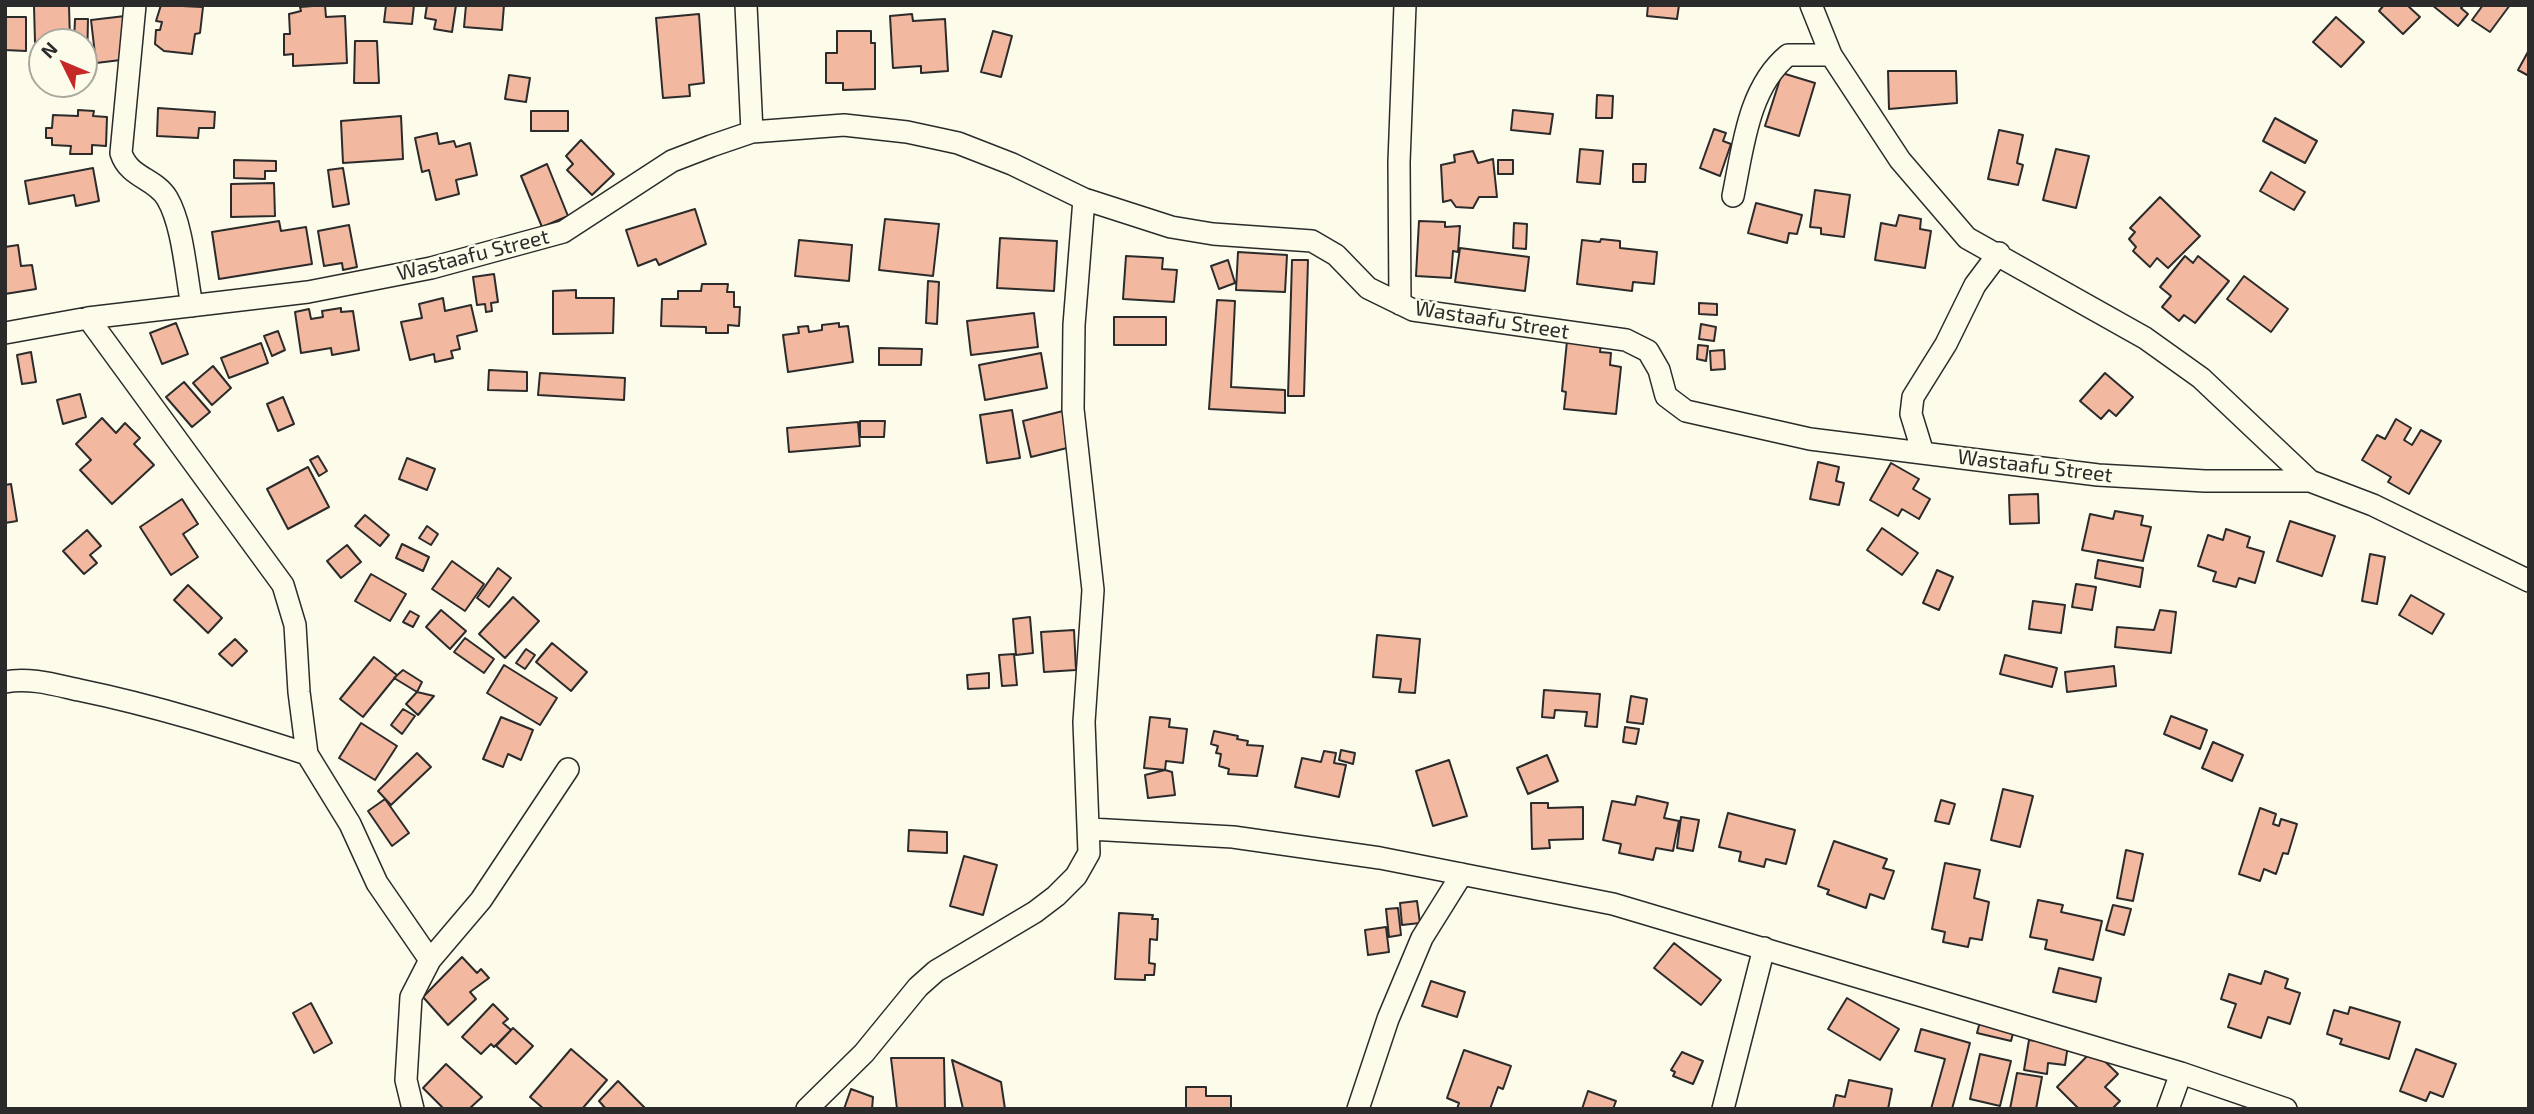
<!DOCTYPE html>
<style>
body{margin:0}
#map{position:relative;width:2534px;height:1114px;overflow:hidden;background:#fdfbea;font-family:"Exo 2",sans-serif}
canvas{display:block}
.frame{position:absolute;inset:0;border:7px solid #2b2b2b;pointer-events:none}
.north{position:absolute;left:28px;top:28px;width:70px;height:70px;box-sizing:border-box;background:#fdfbea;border:2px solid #a9a89e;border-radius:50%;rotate:313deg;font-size:19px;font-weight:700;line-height:28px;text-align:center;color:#2b2b2b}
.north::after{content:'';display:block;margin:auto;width:24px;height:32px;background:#c62828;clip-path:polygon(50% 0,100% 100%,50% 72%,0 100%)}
</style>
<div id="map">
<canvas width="2534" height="1114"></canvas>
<div class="frame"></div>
<div class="north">N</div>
</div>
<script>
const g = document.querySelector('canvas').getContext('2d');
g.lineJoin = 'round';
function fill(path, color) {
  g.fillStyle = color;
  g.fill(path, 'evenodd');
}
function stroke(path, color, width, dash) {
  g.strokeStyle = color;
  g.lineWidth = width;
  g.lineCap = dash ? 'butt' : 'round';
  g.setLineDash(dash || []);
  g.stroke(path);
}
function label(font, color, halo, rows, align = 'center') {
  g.font = font + ' "Exo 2",sans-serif';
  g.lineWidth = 5;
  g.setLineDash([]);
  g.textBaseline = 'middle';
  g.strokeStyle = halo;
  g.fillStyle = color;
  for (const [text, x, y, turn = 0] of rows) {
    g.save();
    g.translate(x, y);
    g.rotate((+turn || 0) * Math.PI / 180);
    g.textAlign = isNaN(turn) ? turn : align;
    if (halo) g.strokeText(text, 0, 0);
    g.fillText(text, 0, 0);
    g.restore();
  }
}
const building = new Path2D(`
 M69 5 70 41 35 42 34 6Z
 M161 5 203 7 200 33 195 34 192 54 164 51 155 44 156 30H160L162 22 156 21Z
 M325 5 326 17 345 16 347 63 293 66V54L284 55V34H290L289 14 301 11 300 7Z
 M386 5H414L412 24 384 22Z
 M427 5H456L452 32 434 29 436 20 425 18Z
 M466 5H504L502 30 464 27Z
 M1648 5H1679L1677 19 1647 16Z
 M2384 5H2407L2420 17 2403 34 2379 11Z
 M2432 5H2464L2461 8 2468 14 2458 26Z
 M2483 5H2510L2490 32 2472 20Z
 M699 14 704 83 689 85 690 96 663 98 656 18Z
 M912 14 913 21 945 19 948 71 921 73V66L893 68 890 16Z
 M125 16 129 59 96 63 91 20Z
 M5 17H26V51L5 50Z
 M2336 17 2364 42 2341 67 2313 42Z
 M75 19H88L87 65H84V42H74Z
 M837 31H871V43H875V89L843 90V83H826V53H837Z
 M993 31 1012 36 1001 77 981 72Z
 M355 41H377L379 83H354Z
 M2529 50V76L2518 70Z
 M1888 71H1956L1957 103 1889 109Z
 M1782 73 1815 83 1799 136 1765 126Z
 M509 75 530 78 526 102 505 99Z
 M1597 95 1613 96 1612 118H1596Z
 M158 108 215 112 214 128H199L198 138 157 136Z
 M78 110 94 111 93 116 107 117 106 146 92 145V154H70L71 146 52 145V138H46V128H52L53 115 78 116Z
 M1513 110 1553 114 1550 134 1511 130Z
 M531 111H568V131H531Z
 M401 116 403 159 343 163 341 121Z
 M2275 118 2317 141 2305 163 2263 141Z
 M1714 129 1726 133 1723 141 1731 144 1720 176 1700 168Z
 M1999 130 2023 135 2017 163 2023 165 2018 185 1988 179Z
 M437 133 439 144 454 141 456 147 470 143 477 175 456 180 459 194 436 200 429 170 422 172 415 138Z
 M581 140 614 174 592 195 567 170 573 164 566 156Z
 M1580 149 1603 151 1600 184 1577 182Z
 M2056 149 2089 156 2076 208 2043 200Z
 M1473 151 1478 163 1493 159 1497 197H1479L1473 208 1456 207 1451 200 1443 202 1441 165 1455 162 1454 155Z
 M234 160 276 161V171H265V179L234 178Z
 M1498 160H1513V174H1498Z
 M547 164 568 216 542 227 521 176Z
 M1633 164H1646L1645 182H1633Z
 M93 168 99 201 76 206 74 195 29 204 25 181Z
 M343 168 349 204 333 207 328 170Z
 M2271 172 2305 192 2294 210 2260 191Z
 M274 183 275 216 231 217V184Z
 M1815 190 1850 195 1844 237 1821 234V228L1810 227Z
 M2160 197 2200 236 2168 268 2157 258 2150 267 2133 251 2136 247 2129 239 2135 232 2130 228Z
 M1756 203 1802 215 1797 234 1789 233 1787 243 1748 233Z
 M695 209 706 244 659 265 656 259 638 266 626 230Z
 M1899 215 1921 219 1920 229 1931 231 1925 268 1875 260 1881 223 1896 226Z
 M885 219 939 224 933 276 879 270Z
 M279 221 281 231 306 227 312 264 219 279 212 232Z
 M1419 221 1445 222V227L1460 226 1458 252 1453 251 1451 278 1416 276Z
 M1514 223 1527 224 1526 249 1513 248Z
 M349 225 357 267 343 270 342 263 324 266 318 231Z
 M1000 238 1057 241 1054 291 997 288Z
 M1601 239 1620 241V248L1657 252 1654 284 1633 282 1632 291 1577 284 1582 240 1600 242Z
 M799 240 852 245 849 281 795 276Z
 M18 245 21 266 32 265 36 289 5 294V247Z
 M1460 248 1529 257 1525 291 1455 282Z
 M1238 252 1287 255 1285 292 1236 290Z
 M1126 256 1163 258 1162 269 1177 270 1174 302 1123 299Z
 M2185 256 2193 263 2198 256 2229 281 2195 323 2184 315 2179 321 2162 307 2171 296 2160 287Z
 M1228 260 1235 283 1219 289 1211 266Z
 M1292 260H1308L1304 396H1288Z
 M494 274 498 302 491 303 492 311 486 312 485 304 477 305 473 277Z
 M2244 276 2288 309 2271 332 2227 299Z
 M928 281 939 282 937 324 926 323Z
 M702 284H728L727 292H734V307H740L739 326 728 325V333H706V327L661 326 662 299H678V291H701Z
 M576 290V298H614L613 333 553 334V291Z
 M443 298 445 311 471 305 477 331 457 336 460 349 451 351 453 358 435 362 434 354 410 360 401 322 422 318 419 304Z
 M1217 300 1235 301 1231 387 1285 390V413L1209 409Z
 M1699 303 1717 304V315L1699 314Z
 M341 308V312L353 311 359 350 332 355 331 348 301 353 295 312 309 309 311 319 323 317 322 311Z
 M1034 313 1038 347 971 355 967 321Z
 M1114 317H1166V345H1114Z
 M176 323 188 354 162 364 150 333Z
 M839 323V327L848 326 853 362 788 372 783 335 799 333 798 327 808 326 809 332 822 330V325Z
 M1701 324 1716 327 1714 341 1699 339Z
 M278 331 285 350 272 356 264 336Z
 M1567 341 1601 344 1600 352 1611 353 1610 365 1621 367 1616 414 1564 409 1566 392 1562 391Z
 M261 343 268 363 229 378 221 358Z
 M1698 345 1708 346 1706 361 1697 359Z
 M879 348 922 349 921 365H879Z
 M1724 350 1725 369 1711 370 1710 351Z
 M31 352 36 382 22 384 17 355Z
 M1041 353 1047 388 985 400 979 365Z
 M213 366 231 388 212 405 193 383Z
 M489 370 527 372V391L488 390Z
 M540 373 625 378 624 400 538 395Z
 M2105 373 2133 397 2116 416 2109 410 2101 419 2080 401Z
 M184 382 210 412 192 427 166 397Z
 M80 394 86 417 63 424 57 400Z
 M283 397 294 424 278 431 267 404Z
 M1012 410 1020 458 987 463 980 415Z
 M1063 411 1071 447 1031 457 1023 421Z
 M102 418 116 433 125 423 140 438 134 444 154 465 112 504 80 470 91 460 76 444Z
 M2396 419 2411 428 2404 440 2412 445 2421 430 2441 441 2409 494 2388 482 2391 477 2362 460 2377 435 2385 439Z
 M860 421H885L884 437H860Z
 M858 422 860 446 789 452 787 428Z
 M318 456 327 471 319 476 310 460Z
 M407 458 435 469 427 490 399 479Z
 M1818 462 1839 467 1836 481 1844 483 1839 505 1810 499Z
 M1891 463 1919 479 1913 489 1930 499 1919 519 1902 509 1898 516 1870 500Z
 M308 467 329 507 288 529 267 489Z
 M11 484 17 521 5 523V485Z
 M2038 494 2039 523 2010 524 2009 495Z
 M182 499 198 524 183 534 198 557 171 575 140 527Z
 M2115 511 2143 516 2141 525 2151 527 2143 561 2082 550 2090 514 2113 519Z
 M365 515 389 535 380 546 355 526Z
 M2290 521 2335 536 2322 576 2277 561Z
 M427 526 438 534 431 545 419 538Z
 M1882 528 1918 553 1902 575 1867 550Z
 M2226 529 2250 537 2247 547 2264 552 2255 583 2239 578 2236 587 2213 581 2216 572 2198 566 2208 535 2223 540Z
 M87 530 101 546 90 555 97 563 84 574 63 551Z
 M402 544 429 557 423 571 396 558Z
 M347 545 361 562 341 578 327 561Z
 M2370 554 2385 557 2377 604 2362 601Z
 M2098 560 2143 568 2140 587 2095 578Z
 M452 561 484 584 465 611 432 589Z
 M498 568 511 578 489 607 477 598Z
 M1937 570 1953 577 1939 610 1923 603Z
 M371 574 406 594 390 621 355 601Z
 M2076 584 2096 587 2092 610 2072 607Z
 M188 585 222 618 208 633 174 600Z
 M2411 595 2444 614 2432 634 2399 615Z
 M513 597 539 621 505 658 479 634Z
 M2033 601 2065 605 2061 633 2029 629Z
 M441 610 466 631 450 649 426 627Z
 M2160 610 2176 612 2171 653 2115 647 2117 627 2154 630Z
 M410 611 419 616 413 627 403 622Z
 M1030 617 1033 653 1016 655 1013 619Z
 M1074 630 1076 670 1044 672 1041 632Z
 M1377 635 1420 639 1415 693 1399 692 1401 679 1373 677Z
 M465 638 494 659 484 673 454 652Z
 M235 639 247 651 232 666 219 654Z
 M552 643 587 672 571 691 536 662Z
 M526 649 535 655 525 669 516 663Z
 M1014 654 1017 685 1002 686 999 655Z
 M2005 655 2057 668 2052 687 2000 674Z
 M374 657 397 675 363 717 340 699Z
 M504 665 557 698 540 725 487 693Z
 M2114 666 2116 686 2067 692 2065 672Z
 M403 670 422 682 417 692 394 678Z
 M989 673V688L968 689 967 675Z
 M1544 690 1600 694 1597 727 1585 726 1587 712 1555 710 1554 718 1542 717Z
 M417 692 434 696 418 715 406 704Z
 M1631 696 1647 699 1643 724 1627 722Z
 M403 709 415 716 402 734 391 725Z
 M2171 716 2207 730 2200 749 2164 734Z
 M501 717 533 730 521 760 508 754 503 767 483 759Z
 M1150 717 1170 719 1169 727 1187 729 1183 763 1166 761 1165 770 1144 768Z
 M361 723 397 746 375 780 339 758Z
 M1625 727 1639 729 1636 744 1623 742Z
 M1214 731 1238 736 1237 739 1248 741 1247 745 1263 746 1257 776 1228 774 1229 769 1219 766 1221 754 1216 753 1218 746 1211 744Z
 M2213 742 2243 755 2232 781 2202 768Z
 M1341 750 1355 753 1353 764 1339 760Z
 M1324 751 1336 753 1334 763 1346 765 1339 797 1295 787 1302 758 1321 762Z
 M417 753 431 767 391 805 378 791Z
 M1547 755 1558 781 1528 794 1517 768Z
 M1449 760 1467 816 1433 826 1416 771Z
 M1165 770 1172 772 1175 795 1148 798 1145 775Z
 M2003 789 2033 796 2020 847 1991 840Z
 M1637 796 1668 803 1664 818 1679 821 1673 851 1656 848 1653 860 1619 853 1621 844 1603 840 1612 801 1635 805Z
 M385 799 409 833 392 846 368 811Z
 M1941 800 1955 804 1949 824 1935 821Z
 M1531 803H1548V808L1583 807V839L1549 840 1550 848 1532 849Z
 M2260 808 2276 814 2273 824 2279 826 2281 819 2297 824 2288 854 2283 853 2276 874 2264 869 2260 881 2239 874Z
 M1728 813 1795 830 1786 864 1766 859 1764 867 1739 861 1741 852 1719 847Z
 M1681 817 1699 820 1693 851 1677 848Z
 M909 830 947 832V853L908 851Z
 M1834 841 1887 859 1883 868 1894 871 1884 899 1870 894 1866 908 1827 894 1829 890 1818 886Z
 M2126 850 2143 854 2133 901 2117 898Z
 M964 856 997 865 983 915 950 906Z
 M1945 863 1980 870 1974 898 1989 902 1982 940 1970 938 1968 947 1943 942 1945 932 1932 929Z
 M2038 900 2063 905 2061 912 2102 921 2093 960 2045 949 2047 940 2030 937Z
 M1417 901 1420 923 1402 925 1400 903Z
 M2113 905 2131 909 2124 935 2106 930Z
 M1398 908 1401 935 1389 937 1386 909Z
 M1119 913 1153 915 1152 919H1158L1157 940 1150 939 1149 963 1155 964 1154 975H1145V980L1115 979Z
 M1386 927 1389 952 1368 955 1365 930Z
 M1674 943 1721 980 1701 1005 1654 968Z
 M462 957 477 973 481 969 489 978 470 992 476 999 448 1025 423 997Z
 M2059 968 2101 978 2096 1002 2053 992Z
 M2265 971 2288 979 2285 988 2300 993 2290 1024 2268 1017 2261 1038 2228 1027 2236 1004 2221 999 2229 974 2261 984Z
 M1431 981 1465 992 1457 1017 1422 1006Z
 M1847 998 1899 1029 1880 1060 1828 1029Z
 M311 1003 332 1043 314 1053 293 1013Z
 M493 1004 508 1019 503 1023 511 1030 494 1047 491 1044 481 1054 462 1037Z
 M2350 1007 2400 1022 2389 1059 2340 1044 2342 1039 2327 1034 2334 1010 2348 1014Z
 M1981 1018 2015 1026 2011 1041 1977 1033Z
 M513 1028 533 1046 516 1064 496 1046Z
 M1921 1029 1970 1043 1952 1109H1931L1945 1059 1915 1051Z
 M2029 1040 2068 1045 2065 1065 2048 1063 2047 1074 2024 1070Z
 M571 1049 607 1080 582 1109H544L530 1097Z
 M2416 1049 2456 1064 2443 1097 2430 1092 2426 1101 2400 1091Z
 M1464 1050 1511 1066 1503 1089 1498 1087 1490 1109H1457L1459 1103 1447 1098Z
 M2093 1050 2118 1074 2105 1087 2120 1101 2112 1109H2079L2057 1087Z
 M1682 1052 1703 1061 1693 1084 1673 1076 1675 1072 1671 1070Z
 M1980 1054 2011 1061 2000 1106 1970 1099Z
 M891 1058H944L945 1109H897Z
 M952 1060 1001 1082 1005 1109H963Z
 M446 1064 482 1097 469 1109H444L423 1088Z
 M2017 1073 2042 1077 2036 1109H2010Z
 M1849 1080 1892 1089 1888 1109H1833L1836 1095 1845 1097Z
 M618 1081 646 1109H606L599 1101Z
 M1186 1087H1206V1096H1231V1109H1186Z
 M851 1089 873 1097 872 1109H844Z
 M1588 1091 1616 1101 1613 1109H1582Z`);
fill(building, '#f2b8a0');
stroke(building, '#2b2b2b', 2);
const minor = new Path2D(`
 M135 5 121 153C129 178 155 178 167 198 183 225 186 275 192 306
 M746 5 752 132
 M1811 5 1831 55 1900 160 1967 238 2145 338 2201 378 2310 481
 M1733 196C1743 148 1748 88 1788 55H1831
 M1400 304 1399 162 1405 5
 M88 318 283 585 295 625 299 692 307 754 350 824 377 883 430 960
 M5 333 88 318 308 292 431 268 563 232 672 161 711 146 752 132 844 125 907 132 958 143 1012 164 1084 199 1171 227 1213 234 1312 241 1336 255 1368 288 1413 310 1626 340 1648 351 1659 370 1666 396 1686 411 1810 439 2098 475 2205 481H2310L2373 505 2529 581
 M1923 453 1911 414 1913 397 1946 344 1975 285 1999 253
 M5 682C29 677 56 685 79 690 157 706 232 730 307 754
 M1090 829 1233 837 1380 858 1613 904 2181 1073 2286 1109
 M413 1109 406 1080 411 997 430 960 481 900 568 769
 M807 1109 864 1053 918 987 936 971 1035 912 1056 896 1076 876 1089 853 1084 722 1093 590 1073 409 1074 325 1084 199
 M1358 1109 1388 1019 1422 938 1462 874
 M1723 1109 1764 948
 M2168 1109 2181 1073`);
stroke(minor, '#2b2b2b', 24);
stroke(minor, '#fdfbea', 21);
label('21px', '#2b2b2b', '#fdfbea', [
 ["Wastaafu Street",473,255,-14],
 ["Wastaafu Street",1492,320,9],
 ["Wastaafu Street",2035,466,7]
]);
</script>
